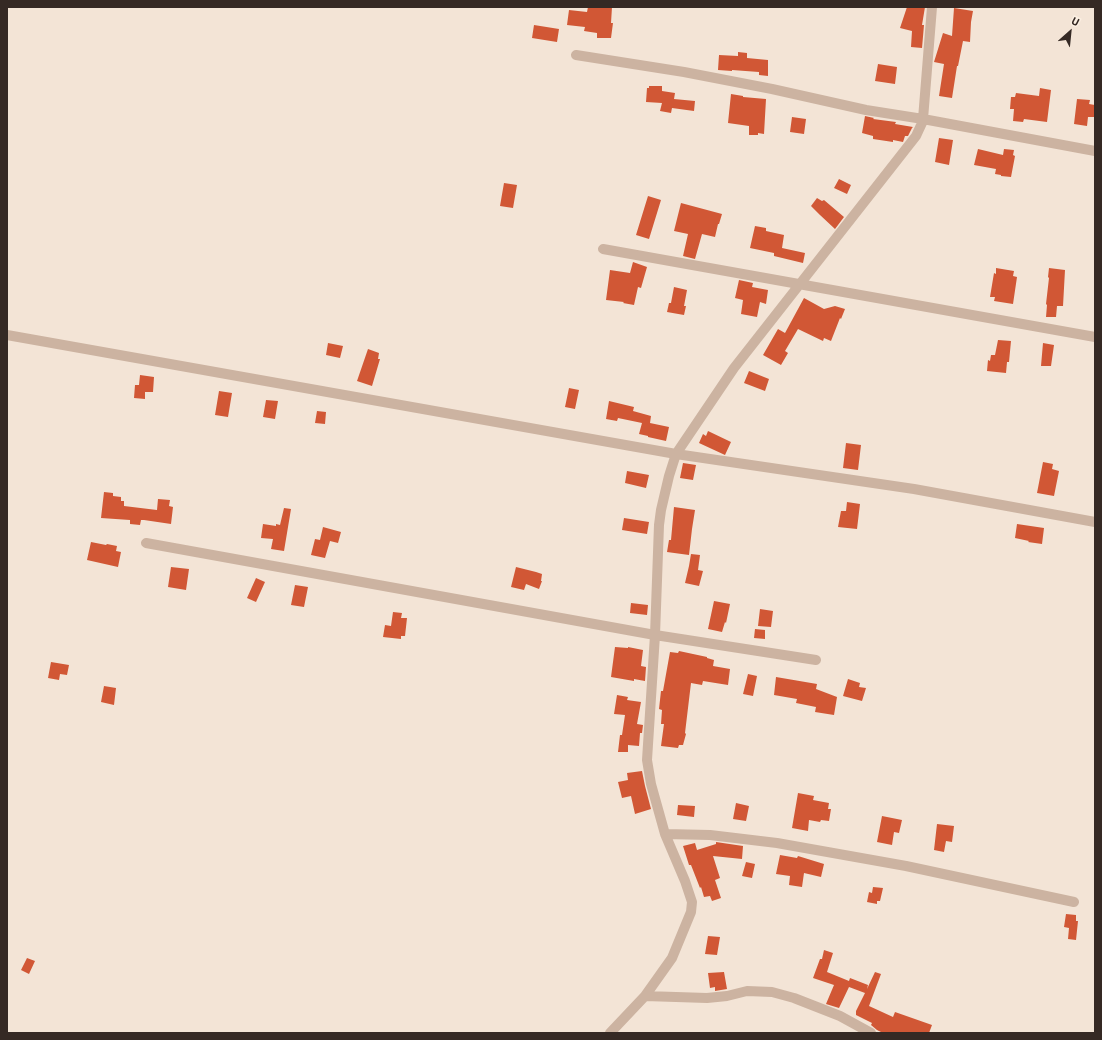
<!DOCTYPE html>
<style>
body{margin:0}
#map{position:relative;width:1102px;height:1040px;overflow:hidden;background:#f3e4d6;font-family:"Titillium Web",sans-serif}
canvas{display:block}
.frame{position:absolute;inset:0;border:8px solid #352924;pointer-events:none}
.north{position:absolute;left:1050px;top:12px;width:40px;height:40px;-webkit-text-stroke:3px #fbefe2;paint-order:stroke;rotate:27deg;font-size:11px;font-weight:700;line-height:16px;text-align:center;color:#352924}
.north::after{content:'';display:block;margin:auto;width:14px;height:18px;background:#352924;clip-path:polygon(50% 0,100% 100%,50% 72%,0 100%)}
</style>
<div id="map">
<canvas width="1102" height="1040"></canvas>
<div class="frame"></div>
<div class="north">U</div>
</div>
<script>
const g = document.querySelector('canvas').getContext('2d');
g.lineJoin = 'round';
function fill(path, color) {
  g.fillStyle = color;
  g.fill(path, 'evenodd');
}
function stroke(path, color, width, dash) {
  g.strokeStyle = color;
  g.lineWidth = width;
  g.lineCap = dash ? 'butt' : 'round';
  g.setLineDash(dash || []);
  g.stroke(path);
}
fill(new Path2D(`
 M588 7H612L611 23H613L611 38H597V33L584 31 585 27 567 25 569 10 587 12Z
 M907 7H925L922 25H924L922 48 911 47 912 31 900 28Z
 M954 8 973 11 971 22 970 42 963 41 958 66H957L952 98 939 96 944 64 934 62 943 33 952 36Z
 M534 25 559 29 557 42 532 38Z
 M738 52 747 53V58L768 60V76L759 75V72L732 70V71L718 70 719 55 738 56Z
 M878 64 897 67 895 84 875 81Z
 M649 86H662V91L675 93 674 99 695 101 694 111 672 108 671 113 660 111 662 103 646 102 647 88H649Z
 M1040 88 1051 90 1047 122 1024 119 1023 122 1013 121 1014 109H1010L1011 97H1015L1016 93 1039 96Z
 M731 94 743 96V97L766 99 764 134 758 133V135H749V126L728 123Z
 M1077 99 1090 100 1089 104 1095 105V117H1088L1087 126 1074 124Z
 M865 116 874 118 873 119 896 122 895 124 913 127 912 128 908 136H905L903 142 893 140V142L873 139V136L862 133Z
 M792 117 806 119 804 134 790 132Z
 M939 138 953 140 949 165 935 162Z
 M978 149 1003 155 1004 149 1014 150 1013 155 1015 156 1011 177 1001 176V175L995 174 996 169 974 165Z
 M839 179 851 185 847 194 834 188Z
 M504 183 517 185 513 208 500 206Z
 M648 196 661 200 649 239 636 235Z
 M817 198 822 201 824 200 844 217 835 229 820 215 811 206Z
 M681 203 722 214 719 224H718L715 237 702 234 695 259 683 256 688 234 674 231Z
 M755 226 766 228V231L784 235 782 248 805 253 803 263 774 256V253L750 248Z
 M633 262 647 267 641 288 638 287 634 305 623 303 624 302 606 300 610 270 630 273Z
 M996 268 1014 271 1013 276 1017 277 1013 304 994 301 995 297H990L994 273 996 274Z
 M1049 268 1065 270 1063 306H1057L1056 317H1046L1047 305 1046 304 1049 278 1048 277Z
 M739 280 753 283 752 287 768 290 766 304 760 302 757 317 741 314 743 300 735 298Z
 M674 287 687 290 684 306H686L684 315 667 312 669 303H671Z
 M804 298 824 309 835 306 845 309 841 319 840 318 831 341 824 338 823 341 798 329 785 351 788 353 781 365 763 355 778 329 785 333Z
 M998 340 1011 341 1009 362H1007L1006 373 987 371 988 360 990 361 991 355H995Z
 M328 343 343 346 340 358 326 355Z
 M1043 343 1054 345 1051 366H1041Z
 M368 349 379 353 378 359H380L372 386 357 381Z
 M749 371 769 379 765 391 744 383Z
 M140 375 154 377 153 392H145V399L134 398 135 385H139Z
 M569 388 579 390 575 409 565 407Z
 M219 391 232 393 228 417 215 415Z
 M266 400 278 401 275 419 263 417Z
 M609 401 634 407 633 411 651 416 650 423 669 427 666 441 648 437V436L639 434 642 423 618 418 617 421 606 419Z
 M317 411 326 412 325 424 315 423Z
 M708 431 731 442 725 455 699 443 703 434 706 436Z
 M846 443 861 445 858 470 843 468Z
 M1043 462 1053 464 1052 469 1059 471 1054 496 1037 493Z
 M683 463 696 465 693 480 680 478Z
 M627 471 649 475 646 488 625 483Z
 M104 492 113 493V496L121 497V501H124V506L157 510 158 499 170 500 169 506 173 507 171 524 144 520H141L140 525 130 524V520L101 518Z
 M847 502 860 504 857 529 838 527 841 511H846Z
 M674 507 695 510 692 529 689 555 667 552 669 540H671Z
 M284 508 291 509 284 551 271 549 273 539 261 538 263 524 276 526V524L280 525Z
 M624 518 649 522 647 534 622 530Z
 M1017 524 1044 528 1042 544 1028 542 1029 541 1015 538Z
 M323 527 341 532 338 543 330 541 325 558 311 555 315 539 320 540Z
 M91 542 106 545 107 544 117 546 116 551 121 552 118 567 87 560Z
 M691 554 700 555 698 570 703 571 699 586 685 583 689 566Z
 M171 567 189 569 186 590 168 587Z
 M516 567 536 572 542 574 541 581H542L539 589 526 584 524 590 511 587Z
 M256 578 265 582 256 602 247 598Z
 M295 585 308 587 304 607 291 605Z
 M714 601 730 604 726 623 725 622 722 632 708 629Z
 M631 603 648 605 647 615 630 613Z
 M760 609 773 611 771 627 758 626Z
 M393 612 402 613 401 618H407L405 636H401V639L383 637 385 625 391 626Z
 M755 629 765 630V639L754 638Z
 M615 647 628 648V647L643 650 641 666 646 667 645 681 634 679V681L611 677Z
 M679 651 707 657V658L714 660 713 666 730 669 728 685 703 681 702 685 691 683 685 733 686 734 683 745H679L678 748 661 746 664 724H661L662 710 659 709 661 691H663L670 652 678 653Z
 M51 662 69 665 67 675 60 674 59 680 48 678Z
 M748 674 757 676 753 696 743 694Z
 M776 677 817 684 816 689 837 697 834 715 815 712 816 707 796 703 797 699 774 695Z
 M848 679 860 683 859 687 866 688 862 701 843 696Z
 M104 686 116 688 114 705 101 702Z
 M617 695 628 697 627 700 641 702 637 724 643 725 642 733H640L639 746 628 745V752H618L620 735H622L625 715 614 714Z
 M642 771 645 786 651 809 635 814 631 796 622 798 618 782 628 780 627 773Z
 M798 793 814 796 813 800 829 803 828 809H831L829 821 821 820 820 822 809 820 808 831 792 828Z
 M736 803 749 806 746 821 733 819Z
 M678 805 695 806 694 817 677 815Z
 M882 816 902 820 899 833 894 832 892 845 877 842Z
 M937 824 954 826 952 842 946 841 944 852 934 850Z
 M716 842 743 846 742 859 713 856 720 878 715 880 721 898 712 901 710 896 704 897 701 887 700 888 691 865H689L683 846 695 843 697 850 716 844Z
 M780 855 797 858 798 856 824 864 821 877 804 873 802 887 789 885 790 876 776 874Z
 M746 862 755 864 752 878 742 876Z
 M873 887 883 888 880 901H877V904L867 902 869 892 872 893Z
 M1066 914 1076 915V921H1078L1076 940 1068 939 1069 928 1064 927Z
 M708 936 720 937 717 955 705 954Z
 M824 950 833 953 827 972 849 981 850 978 868 985 867 989 875 972 881 974 869 1006 893 1017 895 1012 932 1025 929 1033H883L877 1030 871 1025 872 1023 856 1015V1011L865 993 849 987 839 1008 826 1004 834 985 813 978 820 959H822Z
 M27 958 35 961 29 974 21 970Z
 M724 972 727 989 715 991V987L710 988 708 973Z`), '#d15735');
stroke(new Path2D(`
 M576 55 684 72 772 89 866 110 923 119 1095 151
 M603 249 1095 337
 M7 335 676 454 914 489 1095 522
 M146 543 655 635 816 660
 M665 834 710 835 777 843 906 866 1074 902
 M645 996 707 998 727 996 747 991 772 992 794 998 840 1016 871 1033
 M610 1033 645 996 672 958 691 912 692 902 685 881 665 834 651 784 647 760 655 635 659 525 661 510 669 476 676 454 734 368 916 136 922 123 923 119 932 7`), '#ccb3a1', 10);
</script>
